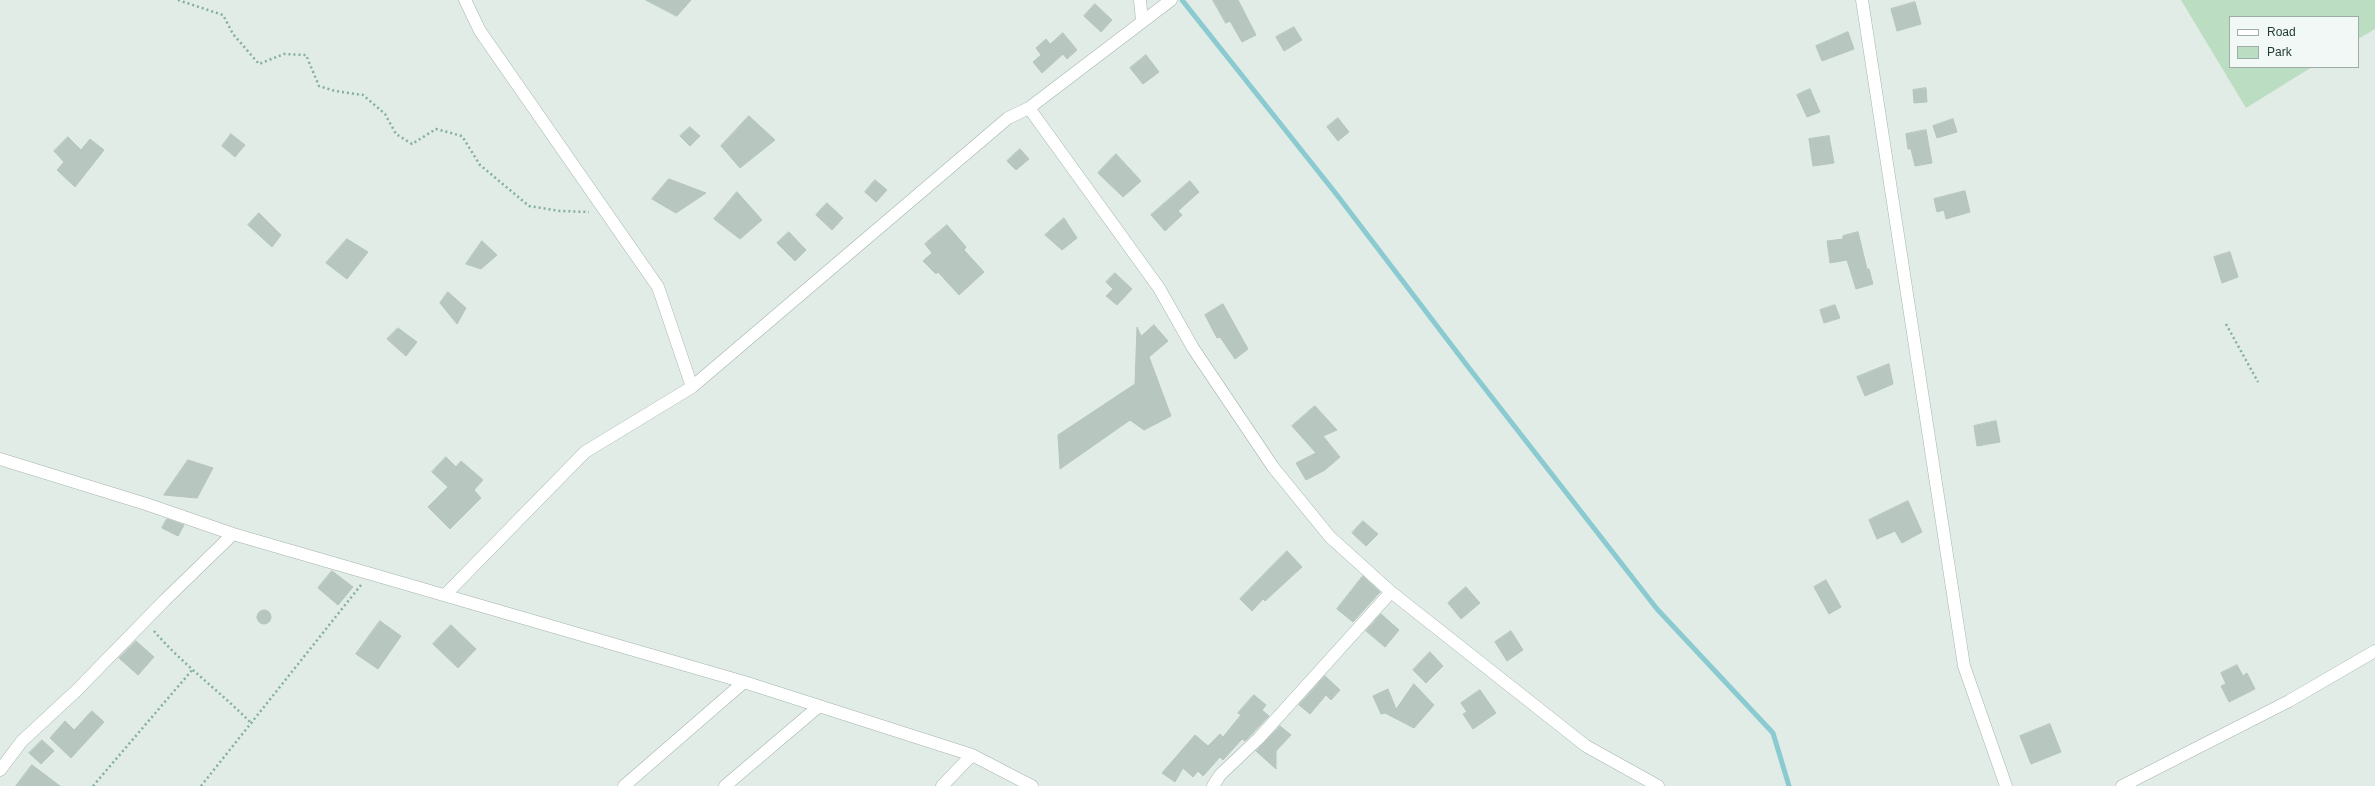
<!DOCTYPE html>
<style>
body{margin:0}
#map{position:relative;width:2375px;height:786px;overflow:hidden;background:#e1ece6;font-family:Helvetica,sans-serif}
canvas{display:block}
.legend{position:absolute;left:2229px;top:16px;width:130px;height:52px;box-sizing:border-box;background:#f2f8f5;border:1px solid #9fada7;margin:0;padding:5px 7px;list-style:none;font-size:12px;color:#223c33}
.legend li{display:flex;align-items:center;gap:8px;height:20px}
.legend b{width:20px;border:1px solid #9fada7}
</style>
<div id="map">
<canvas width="2375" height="786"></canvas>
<ul class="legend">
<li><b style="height:5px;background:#fff"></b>Road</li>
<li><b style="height:11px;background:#bbddc1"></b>Park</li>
</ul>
</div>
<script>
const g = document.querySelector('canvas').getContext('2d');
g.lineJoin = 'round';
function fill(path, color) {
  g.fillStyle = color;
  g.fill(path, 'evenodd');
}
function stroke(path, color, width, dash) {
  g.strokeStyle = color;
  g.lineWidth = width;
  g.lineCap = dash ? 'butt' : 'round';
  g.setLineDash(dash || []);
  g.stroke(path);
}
fill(new Path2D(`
 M2181 0H2375V29L2358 39V17H2230V67H2312L2246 108Z`), '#bbddc1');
stroke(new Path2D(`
 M1182 0 1337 195 1469 368 1657 609 1773 733 1789 786`), '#8acad0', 5);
const building = new Path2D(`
 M646 0H691L677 16Z
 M1213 0H1238L1256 35 1242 42 1230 21 1226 23Z
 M1915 2 1921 24 1897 31 1891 9Z
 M1095 4 1112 20 1101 32 1084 16Z
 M1294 27 1302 40 1284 51 1276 37Z
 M1848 32 1854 49 1822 61 1816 46Z
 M1063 33 1077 50 1067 59 1063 54 1042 73 1033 62 1041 55 1036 48 1046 39 1050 44Z
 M1146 55 1159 72 1143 84 1130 68Z
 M1926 88 1927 102 1914 103 1913 90Z
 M1810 89 1820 112 1807 117 1797 95Z
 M749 116 775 140 740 168 721 146Z
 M1338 118 1349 132 1338 141 1327 127Z
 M1953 119 1957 132 1937 138 1933 126Z
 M690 127 700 136 690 146 680 136Z
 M1926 130 1932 163 1915 166 1911 149H1908L1906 134Z
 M231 134 245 145 235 157 222 146Z
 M1829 136 1834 163 1813 166 1809 139Z
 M68 137 81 150 90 139 104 150 75 187 57 170 64 162 54 151Z
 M1020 149 1029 159 1016 170 1007 161Z
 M1116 154 1141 181 1123 197 1098 173Z
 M669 179 706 193 676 213 652 199Z
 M875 180 887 190 876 202 865 192Z
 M1190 181 1199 192 1178 211 1182 215 1165 231 1151 215Z
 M1965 191 1970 212 1946 219 1944 210 1937 212 1934 199Z
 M737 192 762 220 740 239 714 219Z
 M827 203 843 218 832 230 816 215Z
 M259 213 281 235 272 247 248 225Z
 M1064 218 1077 238 1062 250 1045 235Z
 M947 225 966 247 964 250 984 272 959 295 938 272 936 274 923 261 932 253 925 244Z
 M789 232 806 250 795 261 777 243Z
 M1858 232 1867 269H1869L1873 284 1856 289 1847 260 1830 263 1827 241 1843 239V236Z
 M347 239 368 252 347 279 326 263Z
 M482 241 497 255 481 269 466 264Z
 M2230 252 2238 277 2222 283 2214 257Z
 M1115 273 1132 289 1117 305 1106 296 1113 289 1106 282Z
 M448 292 466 308 457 324 440 303Z
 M1223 304 1248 349 1235 359 1220 337 1217 338 1205 315Z
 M1835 305 1840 318 1824 323 1820 310Z
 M1154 325 1168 341 1149 357 1171 416 1144 430 1130 420 1060 469 1058 435 1135 384 1137 327 1141 336Z
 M398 328 417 342 406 356 387 339Z
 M1889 364 1893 384 1865 396 1857 377Z
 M1315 406 1337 430 1323 436 1340 457 1325 470 1306 480 1296 463 1316 453 1292 426Z
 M1996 421 2000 442 1977 446 1974 426Z
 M446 457 456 467 461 461 483 480 474 490 481 498 450 529 428 507 448 487 432 472Z
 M188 460 213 468 197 498 164 495Z
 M1908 501 1922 532 1902 543 1895 531 1877 539 1869 520Z
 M167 519 184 525 178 536 162 528Z
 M1363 521 1378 534 1366 546 1352 533Z
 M1287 551 1302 567 1265 601 1263 599 1252 611 1240 599Z
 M332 571 353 587 338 605 318 588Z
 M1363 576 1380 592 1353 622 1337 609Z
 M1826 580 1841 607 1829 614 1814 587Z
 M1466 587 1480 603 1461 619 1448 603Z
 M257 617a7 7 0 1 1 14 0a7 7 0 1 1-14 0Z
 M1381 614 1399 630 1385 647 1366 631Z
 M380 621 401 636 378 669 356 654Z
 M451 625 476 649 458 668 433 644Z
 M1511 631 1523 650 1507 661 1495 642Z
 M136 641 154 657 138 675 119 658Z
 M1430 652 1443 666 1426 683 1413 670Z
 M2237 665 2243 676 2247 673 2255 689 2229 702 2221 686 2226 684 2221 673Z
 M1325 676 1340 690 1331 700 1326 695 1310 714 1299 705Z
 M1414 684 1434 705 1414 728 1385 713 1381 714 1373 696 1388 689 1396 709Z
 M1480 690 1496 713 1473 729 1463 714 1467 712 1461 703Z
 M1254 695 1266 705 1262 710 1269 716 1245 741 1242 739 1223 760 1220 757 1203 776 1198 771 1193 777 1183 768 1175 782 1162 773 1195 735 1208 746 1220 734 1223 737 1241 715 1238 713Z
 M92 711 104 722 71 758 50 738 65 721 74 730Z
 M2050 724 2061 752 2031 764 2020 736Z
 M1280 726 1291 735 1276 751V769L1256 751Z
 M42 740 54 751 41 764 29 753Z
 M32 765 60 786H16Z`);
fill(building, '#b7c6bf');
stroke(building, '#b4c5bd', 1);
const street = new Path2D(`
 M465 0 480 31 658 287 692 387
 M1140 0 1142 21
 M1029 108 1159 288 1193 348 1273 467 1330 537 1391 592 1586 746 1658 786
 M0 459 146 504 233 534 165 600 76 691 22 741 0 770
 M233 534 744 682 972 755 1032 786
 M445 595 585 452 692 387 1008 118 1029 108 1171 0
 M624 786 744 682
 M725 786 818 707
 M942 786 972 755
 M1213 786 1220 775 1259 738 1391 592
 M2122 786 2289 701 2375 651`);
const secondary = new Path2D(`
 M1862 0 1964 666 2006 786`);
stroke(street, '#a4b4ad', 13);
stroke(secondary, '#a0b7ae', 13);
stroke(new Path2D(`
 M178 0 223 15 233 34 259 64 284 54 306 55 319 86 335 91 363 95 385 114 396 134 412 144 436 129 462 136 480 165 529 206 560 211 589 212
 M2226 324 2258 382
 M154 631C183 665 221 692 252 724
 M93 786 193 669
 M201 786 361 585`), '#82af9e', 2.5, [2, 3]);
stroke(street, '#fff', 12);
stroke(secondary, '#fff', 12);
</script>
